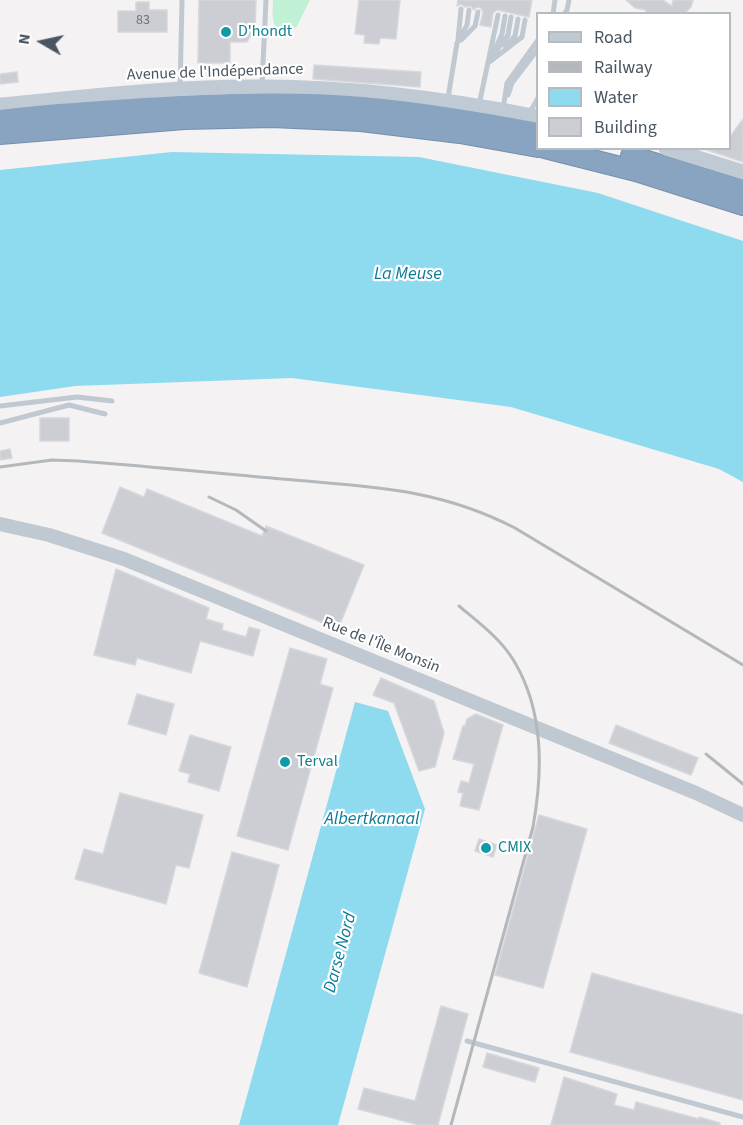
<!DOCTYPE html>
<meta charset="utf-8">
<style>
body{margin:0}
#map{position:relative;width:743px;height:1125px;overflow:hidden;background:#f4f2f2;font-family:"Source Sans 3",sans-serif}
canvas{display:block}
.legend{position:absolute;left:536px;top:12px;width:195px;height:138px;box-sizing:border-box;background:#fff;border:2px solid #b6bbbf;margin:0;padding:8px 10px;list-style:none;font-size:18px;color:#495560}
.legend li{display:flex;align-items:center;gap:12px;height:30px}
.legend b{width:30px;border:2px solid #b6bbbf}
.north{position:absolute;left:12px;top:12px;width:60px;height:60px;-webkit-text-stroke:4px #fff;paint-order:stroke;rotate:279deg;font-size:16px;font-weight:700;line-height:24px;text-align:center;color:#495560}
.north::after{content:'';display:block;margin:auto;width:21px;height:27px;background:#495560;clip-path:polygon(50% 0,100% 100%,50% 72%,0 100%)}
</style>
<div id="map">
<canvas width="743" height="1125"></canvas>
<ul class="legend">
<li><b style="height:8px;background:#c0cad5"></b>Road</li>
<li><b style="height:8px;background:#b4b7bc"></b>Railway</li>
<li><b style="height:16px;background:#8edaee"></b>Water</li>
<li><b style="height:16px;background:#ccced4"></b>Building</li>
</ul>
<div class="north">N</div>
</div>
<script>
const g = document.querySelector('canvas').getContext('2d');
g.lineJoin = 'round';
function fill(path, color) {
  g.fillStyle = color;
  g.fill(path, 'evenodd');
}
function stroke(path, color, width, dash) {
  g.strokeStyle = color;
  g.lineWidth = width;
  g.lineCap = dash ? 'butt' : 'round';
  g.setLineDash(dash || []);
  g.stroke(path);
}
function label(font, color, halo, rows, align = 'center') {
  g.font = font + ' "Source Sans 3",sans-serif';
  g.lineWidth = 4.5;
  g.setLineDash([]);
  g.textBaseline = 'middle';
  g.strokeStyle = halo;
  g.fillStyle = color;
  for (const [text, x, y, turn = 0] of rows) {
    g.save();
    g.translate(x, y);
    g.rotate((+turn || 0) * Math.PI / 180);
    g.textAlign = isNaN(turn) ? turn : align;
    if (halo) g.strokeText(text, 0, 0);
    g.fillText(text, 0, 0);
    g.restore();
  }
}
fill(new Path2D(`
 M273 0H310L296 28 276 27C271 19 273 9 273 0Z`), '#c1f1d4');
fill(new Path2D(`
 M172 152 419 157 598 193 743 241V482L719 469 511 407 292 378 75 386 0 397V170Z
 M355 702 388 711 425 809 338 1125H239Z`), '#8edaee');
const building = new Path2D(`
 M199 0H256L255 28 247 42H230V63H198Z
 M359 0H400L396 39 380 38 379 44 364 43 365 35 355 34Z
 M458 0H532L529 17 497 10 493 13 491 27 480 25 483 12 481 8 477 7 474 10 471 6 465 7 461 4 457 6Z
 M626 0H663L672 6 673 0H693L691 7 684 14H646V10L635 8Z
 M136 2H149V10H167V32H118V11H136Z
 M314 65 421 72 420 87 313 79Z
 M17 72 18 82 0 84V74Z
 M743 119V162L707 150 729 148V138Z
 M40 418H69V441H40Z
 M10 449 12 458 0 460V451Z
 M120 487 144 497 147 489 262 536 266 526 364 565 338 629 102 533Z
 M116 569 209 608 206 619 223 624 222 630 246 637 249 627 260 630 253 656 200 641 191 673 137 658 135 665 94 655Z
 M290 648 327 659 320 684 333 688 288 850 237 836Z
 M381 678 434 701 444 733 435 767 419 771 394 703 373 695Z
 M137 694 174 704 166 735 128 724Z
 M476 714 503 725 479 810 460 806 463 793 458 792 461 781 469 783 474 764 453 759 463 726H465L467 719Z
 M616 725 698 758 691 775 609 743Z
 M190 735 231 747 219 791 188 782 190 774 179 771Z
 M120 793 203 815 189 868 176 865 166 904 75 879 84 849 103 854Z
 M539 815 587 829 543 988 495 975Z
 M479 839 497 845 493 857 475 851Z
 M232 852 279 865 247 987 199 973Z
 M592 973 743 1015V1100L570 1052Z
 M441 1006 468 1014 438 1125H419L358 1109 364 1088 415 1101Z
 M487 1053 539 1068 535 1082 483 1067Z
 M564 1077 617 1094 614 1105 634 1110 636 1102 699 1119V1117L720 1123V1125H551Z`);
fill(building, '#ccced4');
stroke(building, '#d6d8dd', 1.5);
const motorway = new Path2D(`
 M0 120C48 114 97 111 145 108 217 104 290 101 362 107 421 112 479 122 538 133
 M0 134 184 119 272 117 361 121 460 133 538 147
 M545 148 636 171 743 205
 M631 156 743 190`);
stroke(motorway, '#758fac', 22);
stroke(new Path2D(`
 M553 14 555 0
 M564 14 567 10 569 0
 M458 40 461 9
 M461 40 475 26 478 12
 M505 46 515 36 518 19
 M495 49 502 34 505 16
 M491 58 508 35 511 17
 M488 63 522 37 525 20
 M262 85 266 0
 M180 89 182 0
 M508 95 512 83 538 49
 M448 98 457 43 467 25 469 10
 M479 105 498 15
 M503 109 507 83 538 40
 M529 114 538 98
 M0 406 77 397 112 401
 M0 423 69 405 105 414
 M467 1041 743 1117`), '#c0c9d1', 5);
stroke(new Path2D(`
 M0 524 49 535 124 559 696 793 743 815`), '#c0c9d1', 14);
stroke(new Path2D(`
 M0 105C87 97 175 86 263 87 355 87 447 99 538 117
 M666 148 743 172`), '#c0cad5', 15);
stroke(motorway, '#89a4c0', 20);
stroke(new Path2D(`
 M0 467 52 460 78 461C146 466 214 473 282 479 368 487 436 487 515 528L743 665
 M209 497 236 510 266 531
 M706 754 743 784
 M451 1125 533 827C543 771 544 711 514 661 501 639 478 622 459 606`), '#b4b7bc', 3);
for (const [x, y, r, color] of [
 [226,32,6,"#0f9aa8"],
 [285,762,6,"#0f9aa8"],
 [486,848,6,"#0f9aa8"]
]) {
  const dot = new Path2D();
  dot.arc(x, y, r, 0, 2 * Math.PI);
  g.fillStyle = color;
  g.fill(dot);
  stroke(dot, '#fff', 2);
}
label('14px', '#6a737d', null, [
 ["83",143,21]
]);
label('16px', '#0d838f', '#fff', [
 ["D'hondt",238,32],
 ["Terval",297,762],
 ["CMIX",498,848]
], 'left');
label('16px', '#495560', '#fff', [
 ["Avenue de l'Indépendance",215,73,-2],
 ["Rue de l'Île Monsin",381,646,22]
]);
label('italic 18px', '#0c7b99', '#fff', [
 ["La Meuse",408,275],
 ["Albertkanaal",372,820],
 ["Darse Nord",341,953,-75]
]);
</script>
